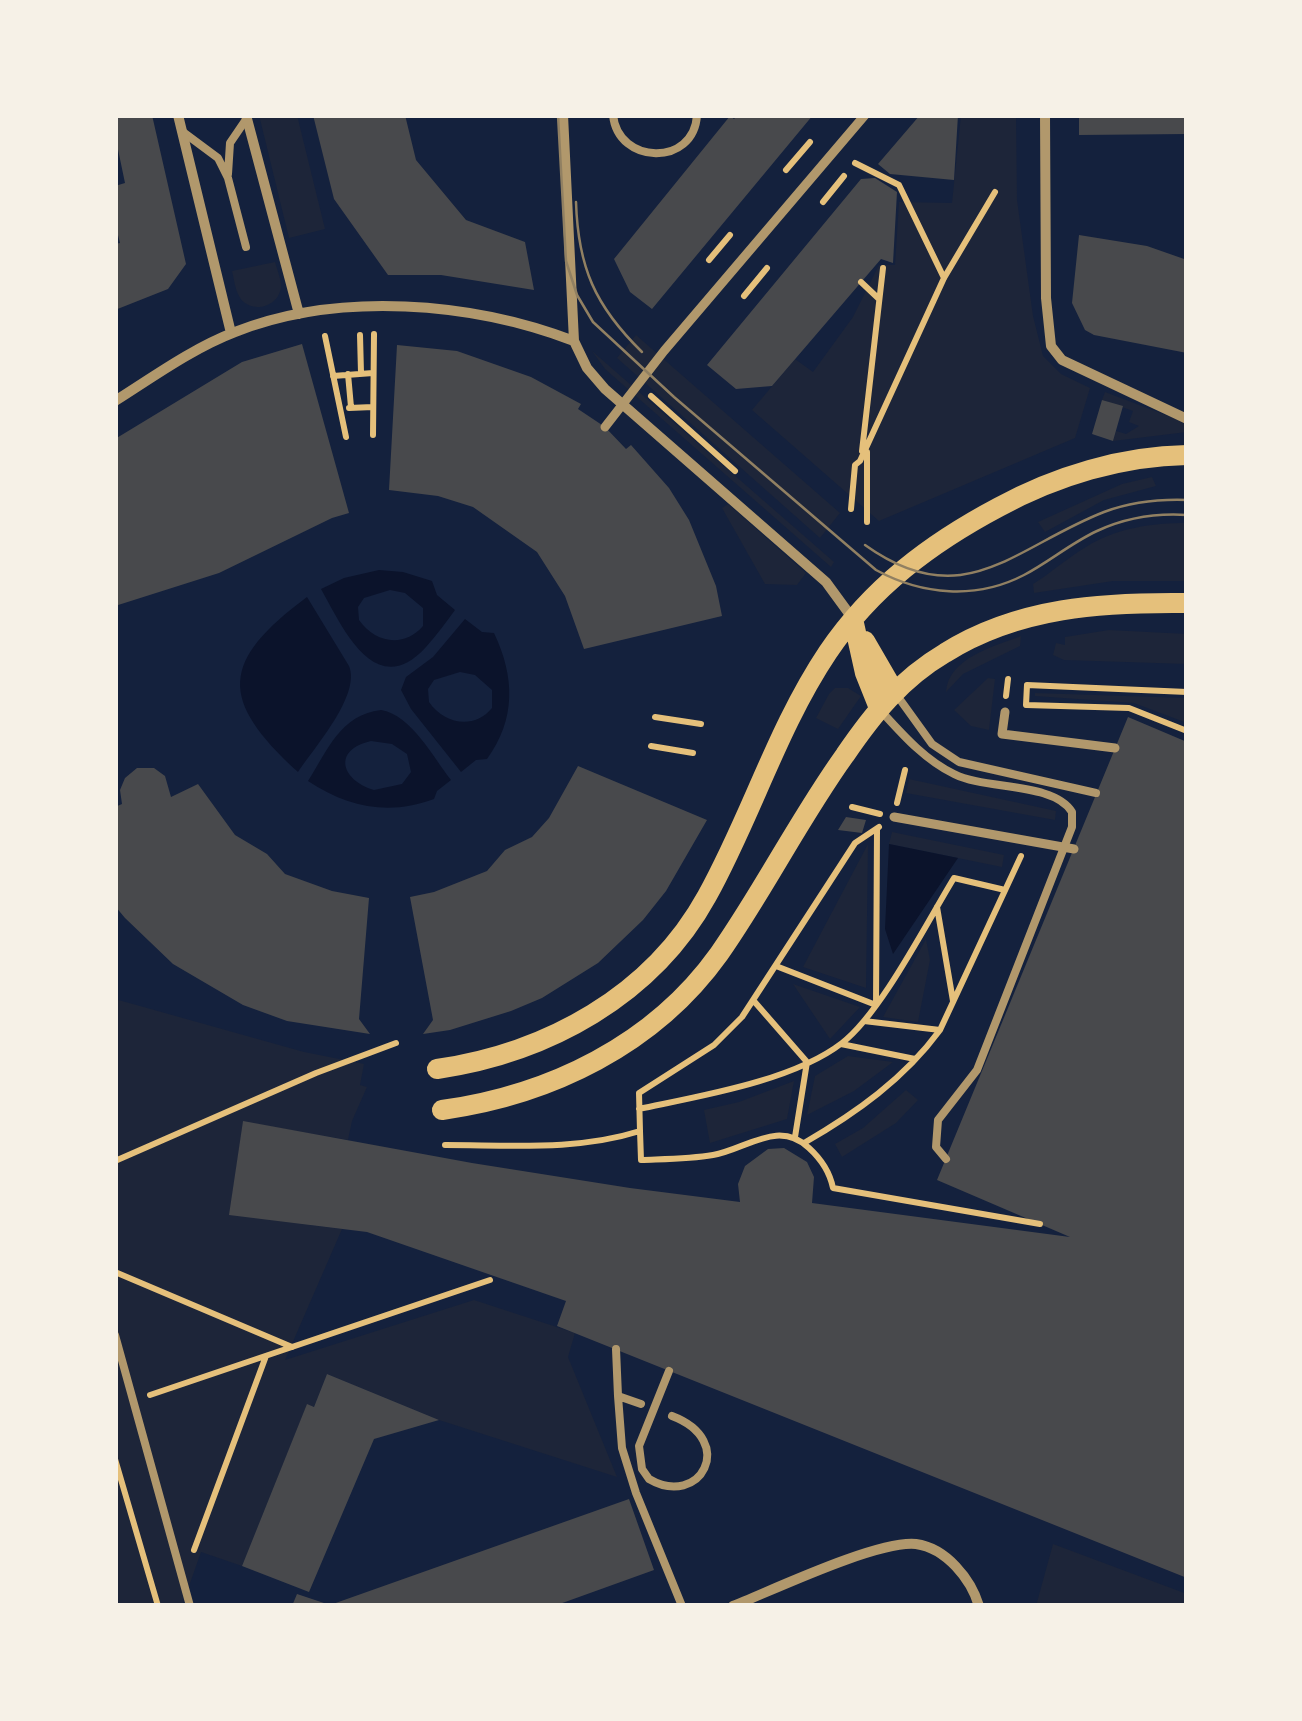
<!DOCTYPE html>
<style>
body{margin:0}
#map{position:relative;width:1302px;height:1721px;overflow:hidden;background:#14213d;font-family:Bitter,serif}
canvas{display:block}
.frame{position:absolute;inset:0;border:118px solid #f6f1e7;pointer-events:none}
</style>
<div id="map">
<canvas width="1302" height="1721"></canvas>
<div class="frame"></div>
</div>
<script>
const g = document.querySelector('canvas').getContext('2d');
g.lineJoin = 'round';
function fill(path, color) {
  g.fillStyle = color;
  g.fill(path, 'evenodd');
}
function stroke(path, color, width, dash) {
  g.strokeStyle = color;
  g.lineWidth = width;
  g.lineCap = dash ? 'butt' : 'round';
  g.setLineDash(dash || []);
  g.stroke(path);
}
fill(new Path2D(`
 M259 115H297L325 229 289 238Z
 M961 115H1016L1017 200 1033 316 1043 356 1061 374 1090 388 1075 438 879 521 752 410 795 359 813 372 853 317 879 265H895L899 202 952 203Z
 M275 262C277 269 281 279 281 286 280 308 249 315 239 296 235 289 234 279 232 271Z
 M636 335 840 513 820 538 617 358Z
 M592 351 834 562 831 567 605 369Z
 M1105 392 1187 423V432L1113 441 1116 431 1126 434 1139 426 1129 422 1133 411 1102 400Z
 M1152 477 1156 486 1104 500 1045 532 1038 522 1122 484Z
 M728 504 806 573 797 585 765 584 722 508Z
 M1187 523V581H1113L1034 593 1033 584C1051 573 1067 558 1086 547 1116 528 1152 523 1187 523Z
 M1109 630 1187 634V664L1064 660 1053 655 1056 643 1065 645V637Z
 M1021 636 1020 646 963 674 946 692C948 658 995 646 1021 636Z
 M988 678 995 679 989 730 971 726 954 710Z
 M835 688H848L861 696 838 729 816 718 829 694Z
 M1035 693 1187 698V723L1134 703 1035 696Z
 M909 779 1056 811 1055 820 906 793Z
 M892 832 1004 855 1002 867 889 844Z
 M868 844 866 988 803 967Z
 M926 939 930 960 918 1022 883 1017Z
 M793 984 860 1007 830 1039Z
 M115 999 304 1052 364 1064 360 1085 367 1087 352 1121 348 1140 243 1122 232 1197 314 1212 310 1225 342 1229 285 1360 474 1300 575 1333 568 1357 617 1477 439 1420 327 1374 314 1407 307 1405 242 1566 201 1552 182 1606H115Z
 M848 1056 893 1062 854 1091 807 1115 815 1076Z
 M794 1081 787 1119 710 1143 704 1110 739 1102Z
 M906 1090 918 1100 896 1123 842 1157 835 1144 863 1128Z
 M1053 1544 1187 1594V1606H1036Z`), '#1d2539');
fill(new Path2D(`
 M379 570 403 572 432 581 437 595 455 610C446 622 437 635 426 647 375 703 342 626 321 589L344 578ZM390 590 405 593 423 608V626C404 648 375 643 359 620L358 607 364 598Z
 M307 597 349 666C361 695 314 748 298 772 218 699 221 661 307 597Z
 M465 619 482 632 494 633C515 677 516 719 487 759L476 760 461 772 411 709 401 690 406 677 433 657ZM460 672 475 675 492 690V708C474 730 444 724 429 702L428 689 434 680Z
 M381 710C411 715 433 757 451 780L437 791 434 799C389 816 347 807 308 781 328 750 340 715 381 710ZM371 741 392 744 407 754 411 772 402 784 374 790C341 780 332 750 371 741Z
 M889 844 958 858 893 954 885 929Z`), '#0b132b');
fill(new Path2D(`
 M115 115H152L186 264 168 289 115 310V244L120 243 115 223V186L125 183 115 135Z
 M313 115H405L416 160 466 220 525 242 534 290 441 275H388L334 199Z
 M738 115H813L652 309 630 292 614 259 730 116 734 119Z
 M920 115H958L954 180 890 174 878 164Z
 M1079 115H1187V134L1079 135Z
 M875 178 897 192 893 263 881 259 772 386 736 389 707 365 861 179Z
 M1079 235 1147 246 1187 260V353L1094 335 1085 330 1072 303Z
 M302 344 349 513 332 518 219 573 115 606V439L242 362Z
 M397 345 457 351 531 377 581 404 578 409 605 427 626 449 631 445 669 488 689 520 716 586 722 616 584 649 565 596 537 552 473 507 438 496 389 490Z
 M1102 400 1123 406 1113 441 1092 434Z
 M1128 717 1187 742V1578L557 1326 566 1301 367 1232 229 1215 243 1121 472 1163 630 1188 740 1202 738 1184 745 1166 768 1149 784 1148 807 1162 814 1177 812 1203 1070 1237 937 1180Z
 M578 766 707 820 666 891 643 920 598 963 542 998 511 1011 450 1030 423 1034 433 1020 410 897 434 892 487 871 505 850 532 837 549 818Z
 M137 768H154L165 776 171 797 198 784 235 835 267 854 285 874 332 891 369 898 359 1019 370 1034 287 1021 243 1005 173 964 125 918 115 906V807L122 804 120 790 125 778Z
 M846 817 866 820 862 833 838 830Z
 M327 1374 439 1420 374 1439 309 1592 242 1566 307 1404 314 1407Z
 M629 1499 654 1570 554 1606H292L297 1594 330 1605Z`), '#48494c');
stroke(new Path2D(`
 M855 163 899 185 944 278
 M786 170 810 142
 M823 202 844 176
 M709 260 730 235
 M861 282 879 299
 M744 296 767 268
 M360 335 361 373
 M325 336 346 437
 M348 374 351 407
 M333 376 373 373
 M651 396 735 471
 M349 408 373 407
 M373 435 374 334
 M862 451 883 268
 M851 509 855 465 860 461 944 278 995 192
 M867 522V452
 M1187 692 1027 685 1026 705 1129 708 1187 731
 M1006 696 1008 679
 M655 717 701 724
 M651 746 693 753
 M897 803 905 770
 M852 807 880 814
 M937 907 953 1001
 M776 966 876 1005 877 830
 M753 1000 807 1062 795 1137
 M864 1021 940 1030
 M841 1044 915 1059
 M639 1109C700 1096 793 1081 842 1043 881 1013 927 922 954 878L1005 890
 M640 1131 639 1093 714 1045 742 1017 855 843 879 827
 M804 1143C856 1113 904 1079 940 1030L1021 856
 M445 1145C510 1145 577 1151 640 1131L641 1160C665 1159 690 1159 713 1155 747 1149 778 1119 809 1148 821 1159 830 1173 833 1188L1040 1224
 M115 1161 316 1073 396 1043
 M115 1272 292 1347
 M150 1395 490 1280
 M115 1459 158 1606
 M194 1550 266 1356`), '#e5c07b', 6);
stroke(new Path2D(`
 M613 115C618 165 694 167 697 115
 M183 132 218 158 228 178 246 247
 M228 174 230 143 247 118
 M896 694 932 744 959 762 1096 793
 M882 712C903 735 925 760 954 774 985 790 1054 782 1072 812V827L977 1070 938 1120 936 1147 946 1159
 M115 1335 190 1606
 M616 1349 618 1396 641 1404
 M669 1371 639 1446 642 1469 649 1479C700 1509 738 1441 672 1416
 M618 1396 622 1448 636 1493 682 1606`), '#b1986c', 8);
stroke(new Path2D(`
 M605 427 664 351 865 115
 M1005 712 1002 734 1115 748
 M894 817 1074 849`), '#b1986c', 9);
stroke(new Path2D(`
 M178 115 231 333
 M246 115 299 314
 M563 115 574 341 587 368 605 389 826 582 853 619
 M1045 115 1046 298 1051 346 1062 360 1187 419
 M115 401C153 377 193 348 235 332 339 291 472 302 574 341
 M733 1606C773 1590 878 1540 916 1544 946 1548 971 1579 979 1606`), '#b1986c', 10);
stroke(new Path2D(`
 M853 619 865 673 879 708
 M865 641 894 691
 M437 1069C547 1053 652 996 707 896 751 817 777 728 828 652 872 587 931 543 999 507 1056 476 1122 456 1187 455
 M442 1110C550 1095 654 1045 719 954 764 890 799 819 845 755 873 714 901 679 945 653 1018 607 1103 602 1187 603`), '#e5c07b', 20);
stroke(new Path2D(`
 M558 115 566 261 577 295 593 322 674 397 876 570C922 595 976 600 1024 575 1049 562 1071 543 1097 531 1125 518 1156 513 1187 515
 M576 202C578 267 595 306 642 352
 M865 545C964 616 1014 547 1104 512 1131 502 1159 499 1187 500`), '#918062', 2.5);
</script>
